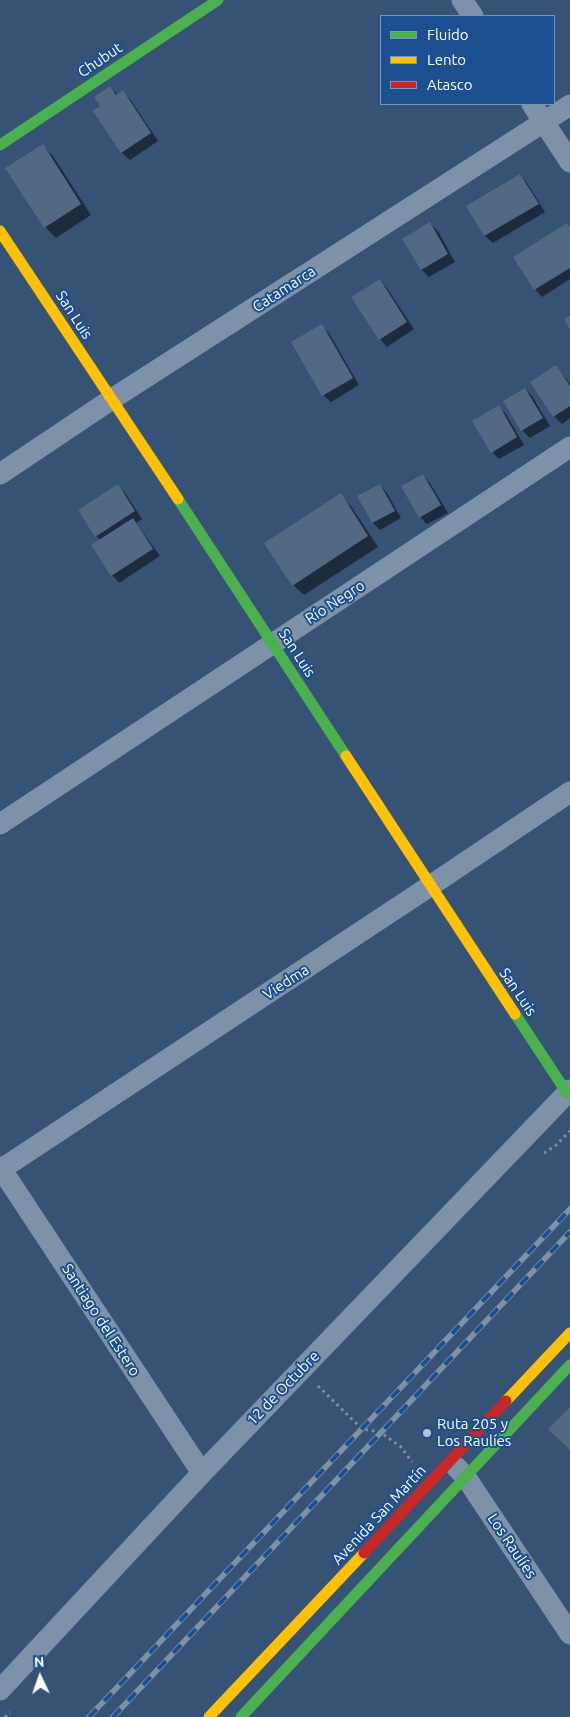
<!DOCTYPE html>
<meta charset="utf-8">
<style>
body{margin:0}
#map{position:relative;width:570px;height:1717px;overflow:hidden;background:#365274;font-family:Ubuntu,sans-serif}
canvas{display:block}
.legend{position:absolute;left:380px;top:15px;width:175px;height:90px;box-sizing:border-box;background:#1b4f8f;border:1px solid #7695bc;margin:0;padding:6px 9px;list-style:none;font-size:15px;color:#fff}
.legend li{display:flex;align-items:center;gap:10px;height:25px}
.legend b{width:25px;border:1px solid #7695bc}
.north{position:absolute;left:15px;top:1652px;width:50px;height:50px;-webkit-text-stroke:4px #1b4f8f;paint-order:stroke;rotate:357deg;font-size:14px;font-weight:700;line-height:20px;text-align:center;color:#fff}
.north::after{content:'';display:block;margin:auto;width:18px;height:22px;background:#fff;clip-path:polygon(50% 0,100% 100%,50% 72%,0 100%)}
</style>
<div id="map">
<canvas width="570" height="1717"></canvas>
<ul class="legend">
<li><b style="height:6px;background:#4caf50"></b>Fluido</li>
<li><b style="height:6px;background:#ffc107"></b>Lento</li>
<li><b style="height:6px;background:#c62828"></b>Atasco</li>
</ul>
<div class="north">N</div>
</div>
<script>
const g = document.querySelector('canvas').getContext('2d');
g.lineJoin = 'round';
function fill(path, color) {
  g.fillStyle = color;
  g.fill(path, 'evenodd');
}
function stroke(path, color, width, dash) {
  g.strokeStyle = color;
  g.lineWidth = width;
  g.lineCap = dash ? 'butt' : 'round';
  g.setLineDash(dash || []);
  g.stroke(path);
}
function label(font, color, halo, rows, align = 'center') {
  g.font = font + ' Ubuntu,sans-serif';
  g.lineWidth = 4;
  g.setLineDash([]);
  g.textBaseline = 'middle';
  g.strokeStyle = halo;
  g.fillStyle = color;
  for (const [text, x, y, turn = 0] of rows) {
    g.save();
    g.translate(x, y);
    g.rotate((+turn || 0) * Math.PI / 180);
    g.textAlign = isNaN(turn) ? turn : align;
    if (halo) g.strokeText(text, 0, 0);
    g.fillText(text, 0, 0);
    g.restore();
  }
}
fill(new Path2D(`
 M110 87 118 95 123 92 130 99 158 141 130 160 122 153 95 111 101 107Z
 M42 146 53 156 91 215 56 238 45 227 7 168Z
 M520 175 527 183 545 212 493 243 485 236 468 206Z
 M430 224 438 231 455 262 429 277 422 270Z
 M570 227V279L542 297 535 289Z
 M380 280 387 288 414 329 387 347 380 339Z
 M321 326 329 333 359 385 331 402 323 395Z
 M556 366 570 384V418L562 424 554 416 532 382Z
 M525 389 532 396 550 426 530 438 522 430 505 401Z
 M499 407 506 414 524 445 499 459 492 452Z
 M423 475 430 483 448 513 427 524 420 517Z
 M380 485 387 493 401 518 380 530 373 523Z
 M118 486 125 493 142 519 136 523 160 556 119 583 112 575 93 546 101 540 96 536Z
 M340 495 351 506 378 547 304 595 293 585Z`), '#0007');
fill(new Path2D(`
 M110 86 116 95 123 90 151 133 121 153 93 111 100 106 94 97Z
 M43 144 81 204 44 228 5 168Z
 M520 174 539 204 484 236 466 206Z
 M430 222 448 254 421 270 402 239Z
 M567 223 570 227V268L534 290 513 257Z
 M380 279 407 322 379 340 351 297Z
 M570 316V329L564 319Z
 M322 324 353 378 322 396 291 342Z
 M556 365 570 386V406L553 417 530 382Z
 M525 388 543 418 521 431 503 401Z
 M499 405 517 437 491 453 472 421Z
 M423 474 441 505 419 518 401 486Z
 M118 484 135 511 95 537 78 510Z
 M380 484 395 511 372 523 357 496Z
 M341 493 368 536 292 586 264 543Z
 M133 518 153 549 111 576 91 545Z
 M570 1407V1450L548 1429Z`), '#526984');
stroke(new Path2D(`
 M544 1153 555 1146 570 1131
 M318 1386 362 1429 380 1432 401 1447 412 1462
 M5 1717 10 1712`), '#7d92a8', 3, [2.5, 4]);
stroke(new Path2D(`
 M462 0 473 16
 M532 104 570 162
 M0 474 112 399 570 105
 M0 824 570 447
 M0 1167 202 1473
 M0 1170 430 886 570 792
 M456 1467 465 1476 570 1634
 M0 1690 202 1473 570 1090`), '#7d92a8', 21);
stroke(new Path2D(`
 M0 145 218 0
 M178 499 346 756
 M515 1014 567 1093
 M241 1717 570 1365`), '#4caf50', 11);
stroke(new Path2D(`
 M0 231 178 499
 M346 756 515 1014
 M506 1401 570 1333
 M209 1717 364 1553`), '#ffc107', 11);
stroke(new Path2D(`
 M364 1553 506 1401`), '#c62828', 11);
const rail = new Path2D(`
 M89 1717 570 1209
 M113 1717 570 1232`);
stroke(rail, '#7e92a7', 5.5);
stroke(rail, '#1b4f8f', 4, [11]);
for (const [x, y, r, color] of [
 [427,1433,5,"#b9c2ce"]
]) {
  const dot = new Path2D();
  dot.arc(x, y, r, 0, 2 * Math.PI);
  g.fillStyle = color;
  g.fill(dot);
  stroke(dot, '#1b4f8f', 2);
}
label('15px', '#fff', '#1b4f8f', [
 ["Chubut",100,60,-34],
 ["Catamarca",284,289,-33],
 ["San Luis",74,315,57],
 ["Río Negro",335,602,-33],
 ["San Luis",297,653,57],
 ["Viedma",286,982,-33],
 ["San Luis",518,992,56],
 ["Santiago del Estero",101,1320,57],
 ["12 de Octubre",283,1388,-46],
 ["Avenida San Martín",379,1515,-47],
 ["Los Raulíes",512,1546,56]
]);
label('15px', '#fff', '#1b4f8f', [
 ["Ruta 205 y",437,1424],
 ["Los Raulíes",437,1441]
], 'left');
</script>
